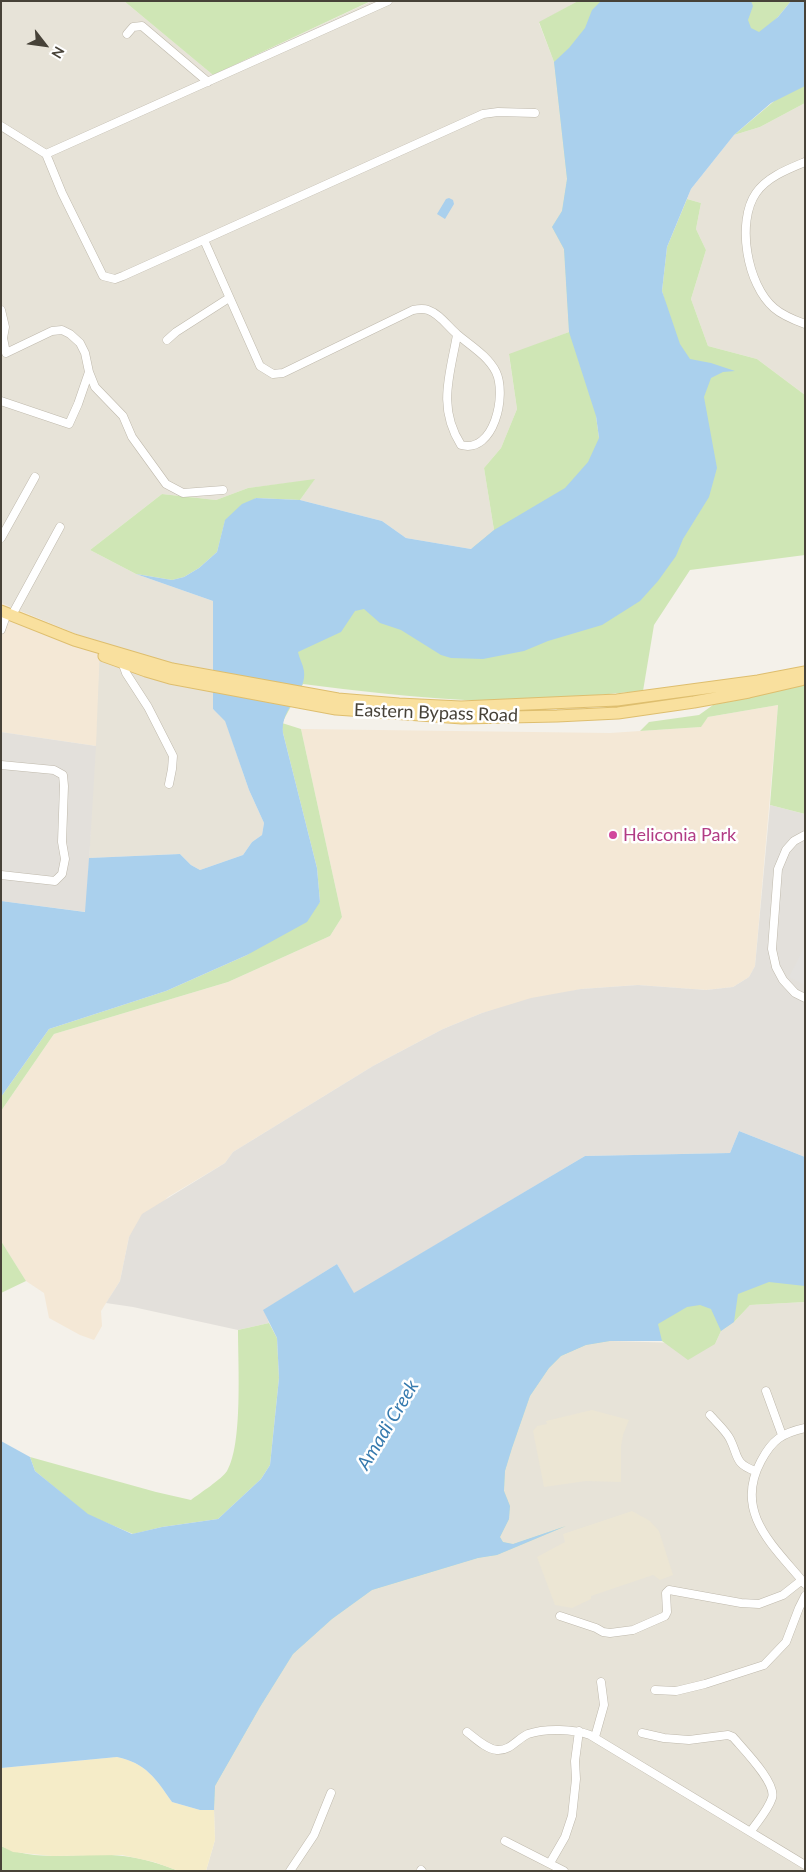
<!DOCTYPE html>
<style>
body{margin:0}
#map{position:relative;width:806px;height:1872px;overflow:hidden;background:#f4f1ea;font-family:Lato,sans-serif}
canvas{display:block}
.frame{position:absolute;inset:0;border:2px solid #474238;pointer-events:none}
.north{position:absolute;left:20px;top:20px;width:50px;height:50px;-webkit-text-stroke:4px #fff;paint-order:stroke;rotate:120deg;font-size:14px;font-weight:700;line-height:20px;text-align:center;color:#474238}
.north::after{content:'';display:block;margin:auto;width:18px;height:22px;background:#474238;clip-path:polygon(50% 0,100% 100%,50% 72%,0 100%)}
</style>
<div id="map">
<canvas width="806" height="1872"></canvas>
<div class="frame"></div>
<div class="north">N</div>
</div>
<script>
const g = document.querySelector('canvas').getContext('2d');
g.lineJoin = 'round';
function fill(path, color) {
  g.fillStyle = color;
  g.fill(path, 'evenodd');
}
function stroke(path, color, width, dash) {
  g.strokeStyle = color;
  g.lineWidth = width;
  g.lineCap = dash ? 'butt' : 'round';
  g.setLineDash(dash || []);
  g.stroke(path);
}
function label(font, color, halo, rows, align = 'center') {
  g.font = font + ' Lato,sans-serif';
  g.lineWidth = 5;
  g.setLineDash([]);
  g.textBaseline = 'middle';
  g.strokeStyle = halo;
  g.fillStyle = color;
  for (const [text, x, y, turn = 0] of rows) {
    g.save();
    g.translate(x, y);
    g.rotate((+turn || 0) * Math.PI / 180);
    g.textAlign = isNaN(turn) ? turn : align;
    if (halo) g.strokeText(text, 0, 0);
    g.fillText(text, 0, 0);
    g.restore();
  }
}
fill(new Path2D(`
 M1 1H124L213 75 372 1H578L539 23 554 62 567 179 562 211 552 227 564 248 569 332 509 355 517 409 501 448 484 468 494 530 471 549 406 538 382 521 300 500 314 480 248 488 216 500 162 494 90 550 136 574 213 601V709L225 720 249 790 264 823 262 835 252 842 243 855 200 870 191 865 180 854 89 858 100 644 1 603Z
 M805 103V395L757 359 708 346 691 299 706 250 696 229 701 203 687 199 691 189 734 135 760 127Z
 M805 1302V1871H206L215 1840 214 1810 215 1786 260 1707 293 1654 332 1619 372 1590 478 1558 497 1555 560 1528 513 1544 503 1542 500 1537 509 1519 510 1506 504 1492 505 1471 512 1448 530 1396 549 1368 561 1356 586 1345 610 1341 715 1344 721 1331 734 1322 750 1305Z`), '#e7e3d8');
fill(new Path2D(`
 M1 603 100 644 96 746 1 732Z
 M778 705 755 966 749 977 733 987 706 990 638 985 581 989 482 1013 443 1029 373 1066 233 1152 225 1163 168 1197 129 1237 120 1281 101 1311 102 1326 94 1340 80 1335 49 1318 44 1293 26 1281 1 1241V1111L54 1034 228 982 330 936 342 917 301 729 610 733 700 727 708 717Z`), '#f4e8d6');
fill(new Path2D(`
 M1 732 96 746 86 912 1 901Z
 M770 805 805 814V1157L739 1131 730 1153 585 1156 354 1294 337 1264 264 1310 269 1323 238 1330 133 1307 106 1303 120 1281 129 1237 142 1214 225 1163 233 1152 373 1066 443 1029 482 1013 531 998 581 989 638 985 706 990 733 987 749 977 755 966Z`), '#e3e0db');
fill(new Path2D(`
 M592 1410 629 1420 623 1435 621 1446V1482L586 1481 544 1487 533 1431 537 1426 547 1424 546 1421Z
 M632 1511 650 1521 659 1531 673 1575 660 1580 653 1575 591 1596V1599L572 1608 555 1605 537 1557 565 1542 563 1534Z`), '#ece6d4');
fill(new Path2D(`
 M124 1H371L213 75Z
 M578 1H791L778 17 733 62 596 416 599 438 596 485 471 549 494 530 484 468 501 448 517 409 509 354 569 332 564 249 552 227 562 211 567 179 554 62 539 22Z
 M805 75V103L760 127 734 135Z
 M687 199 701 203 696 229 706 250 691 299 708 346 757 359 805 395V555L690 570 654 625 643 691C584 696 524 703 465 700 411 697 356 691 303 684L282 723 301 729 342 917 330 936 228 982 54 1034 1 1111V1097L49 1029 166 991 247 955 320 902 317 868 283 733 281 723 280 649 366 605 453 637 680 358 662 291 667 247Z
 M315 479 300 500 256 498 225 521 217 552 199 568 184 577 172 580 136 574 90 550 162 494 216 500 248 488Z
 M805 681V814L770 805 778 705 708 717 701 727 640 731 649 722 699 715 713 705Z
 M1 1241 26 1281 1 1293Z
 M805 1273V1302L750 1305 734 1322 721 1331 715 1344 688 1360 662 1341H610L586 1345 561 1356 549 1368 530 1396 512 1448 505 1471 504 1491 510 1506 509 1519 500 1537 503 1542 513 1544 566 1526 497 1555 478 1558 372 1590 332 1619 293 1654 260 1707 215 1786 214 1810 167 1753 256 1694 539 1365 682 1296Z
 M269 1323 277 1338 279 1378 270 1465 261 1479 218 1519 162 1527 133 1534 88 1515 35 1471 30 1457 156 1492 191 1500C200 1493 222 1479 227 1471 243 1445 238 1363 238 1330Z
 M1 1846C39 1864 83 1851 123 1856 143 1858 161 1864 179 1871H1Z`), '#cfe6b5');
fill(new Path2D(`
 M117 1757C146 1763 156 1779 172 1802L200 1810H214L215 1840 206 1871H179L154 1862 122 1855 52 1856 13 1852 1 1846V1768Z`), '#f5ecc8');
fill(new Path2D(`
 M805 946V985L789 977Z`), '#e3e1de');
fill(new Path2D(`
 M601 1H751L753 6 748 20 751 28 759 32 778 17 791 1H805V86L771 103 734 135 691 189 667 247 662 291 680 344 690 359 711 363 735 371 723 372 711 378 704 397 717 468 709 497 683 539 676 556 658 581 640 601 602 625 548 641 524 651 483 659 451 658 441 655 401 630 380 623 364 609 355 611 341 632 298 652C299 658 303 664 304 671 307 693 280 708 283 733L317 868 320 902 307 922 247 955 166 991 49 1029 1 1097V901L85 912 89 858 180 854 191 865 200 870 243 855 252 842 262 835 264 823 249 790 225 721 213 709V601L136 574 172 580 184 577 199 568 217 552 225 520 242 504 256 498 300 500 382 521 406 538 471 549 494 530 565 488 588 462 599 438 596 416 569 332 564 249 552 227 562 211 567 179 554 62 569 48 585 28 592 10Z
 M449 198 453 200 454 204 445 219 437 214 446 199Z
 M739 1131 805 1157V1286L769 1282 738 1294 734 1322 721 1331 711 1309 700 1305 687 1307 658 1324 662 1341H610L586 1345 561 1356 549 1368 530 1396 512 1448 505 1471 504 1491 510 1506 509 1519 500 1537 503 1542 513 1544 566 1526 497 1555 478 1558 372 1590 332 1619 293 1654 260 1707 215 1786 214 1810H200L172 1802C156 1779 146 1763 117 1757L1 1768V1441L30 1457 35 1471 88 1514 132 1534 162 1527 218 1519 261 1479 270 1465 279 1378 277 1338 263 1310 337 1264 354 1293 585 1156 730 1153Z`), '#aad0ed');
const minor = new Path2D(`
 M388 1 46 154 62 193 103 276 115 279 123 276 483 114 498 112 535 113
 M127 34 133 27 142 26 208 82
 M1 126 46 154
 M805 162C788 169 767 177 756 193 736 222 747 285 774 308 782 315 794 320 805 324
 M204 240 260 366 273 374 283 373 413 310C418 309 423 308 428 310 440 314 448 327 458 335 471 346 488 356 496 372 507 395 494 454 461 445 437 407 450 375 457 335
 M1 310 5 327 3 338 6 353 52 331 62 330 70 334 80 343 85 353 89 372 95 387 123 416 132 437 166 484 183 493 223 490
 M167 340 176 332 229 298
 M1 401 69 424 78 404 89 372
 M1 538 35 477
 M12 615 60 527
 M1 630 7 613
 M122 662 126 673 148 707 173 756 172 769 169 784
 M1 765 54 770 63 775 64 786 62 842 65 859 62 874 55 881 1 875
 M805 835 794 841 786 850 778 869 772 949 776 967 783 980 795 993 805 998
 M766 1391 782 1435
 M710 1415C716 1422 726 1431 730 1439 739 1457 734 1463 755 1471
 M805 1428C782 1433 772 1440 761 1461 733 1513 774 1546 805 1584
 M560 1616 596 1628 603 1632 610 1633 633 1630 665 1616 667 1612 666 1593 669 1590 741 1603 759 1604 783 1595 802 1580
 M655 1690 676 1691 705 1684 764 1665 786 1642 799 1608 805 1596
 M467 1732C475 1738 486 1749 497 1750 510 1751 517 1739 528 1734 545 1728 574 1729 590 1735L805 1865
 M642 1733 664 1738 689 1740 728 1735 733 1737C743 1749 777 1783 772 1798 768 1810 758 1821 751 1831
 M595 1737 604 1705 601 1682
 M505 1841 564 1871
 M550 1863 565 1837 572 1816 576 1779 575 1761 579 1731
 M421 1870 422 1871
 M290 1871 314 1835 331 1793`);
const primary = new Path2D(`
 M1 611 74 640 172 669 338 699 399 704 461 707 617 700 758 681 805 672
 M104 656 146 671 170 678 336 709 462 718 557 716 618 713 694 702 749 692 801 680`);
stroke(minor, '#bfb9ac', 9);
stroke(primary, '#debe6e', 13);
stroke(minor, '#fff', 8);
stroke(primary, '#f9e09e', 11);
for (const [x, y, r, color] of [
 [613,835,5,"#d1479c"]
]) {
  const dot = new Path2D();
  dot.arc(x, y, r, 0, 2 * Math.PI);
  g.fillStyle = color;
  g.fill(dot);
  stroke(dot, '#fff', 2);
}
label('18px', '#474238', '#fff', [
 ["Eastern Bypass Road",436,713,2]
]);
label('18px', '#b23c85', '#fff', [
 ["Heliconia Park",623,835]
], 'left');
label('italic 19px', '#367aae', '#fff', [
 ["Amadi Creek",388,1425,-59]
]);
</script>
